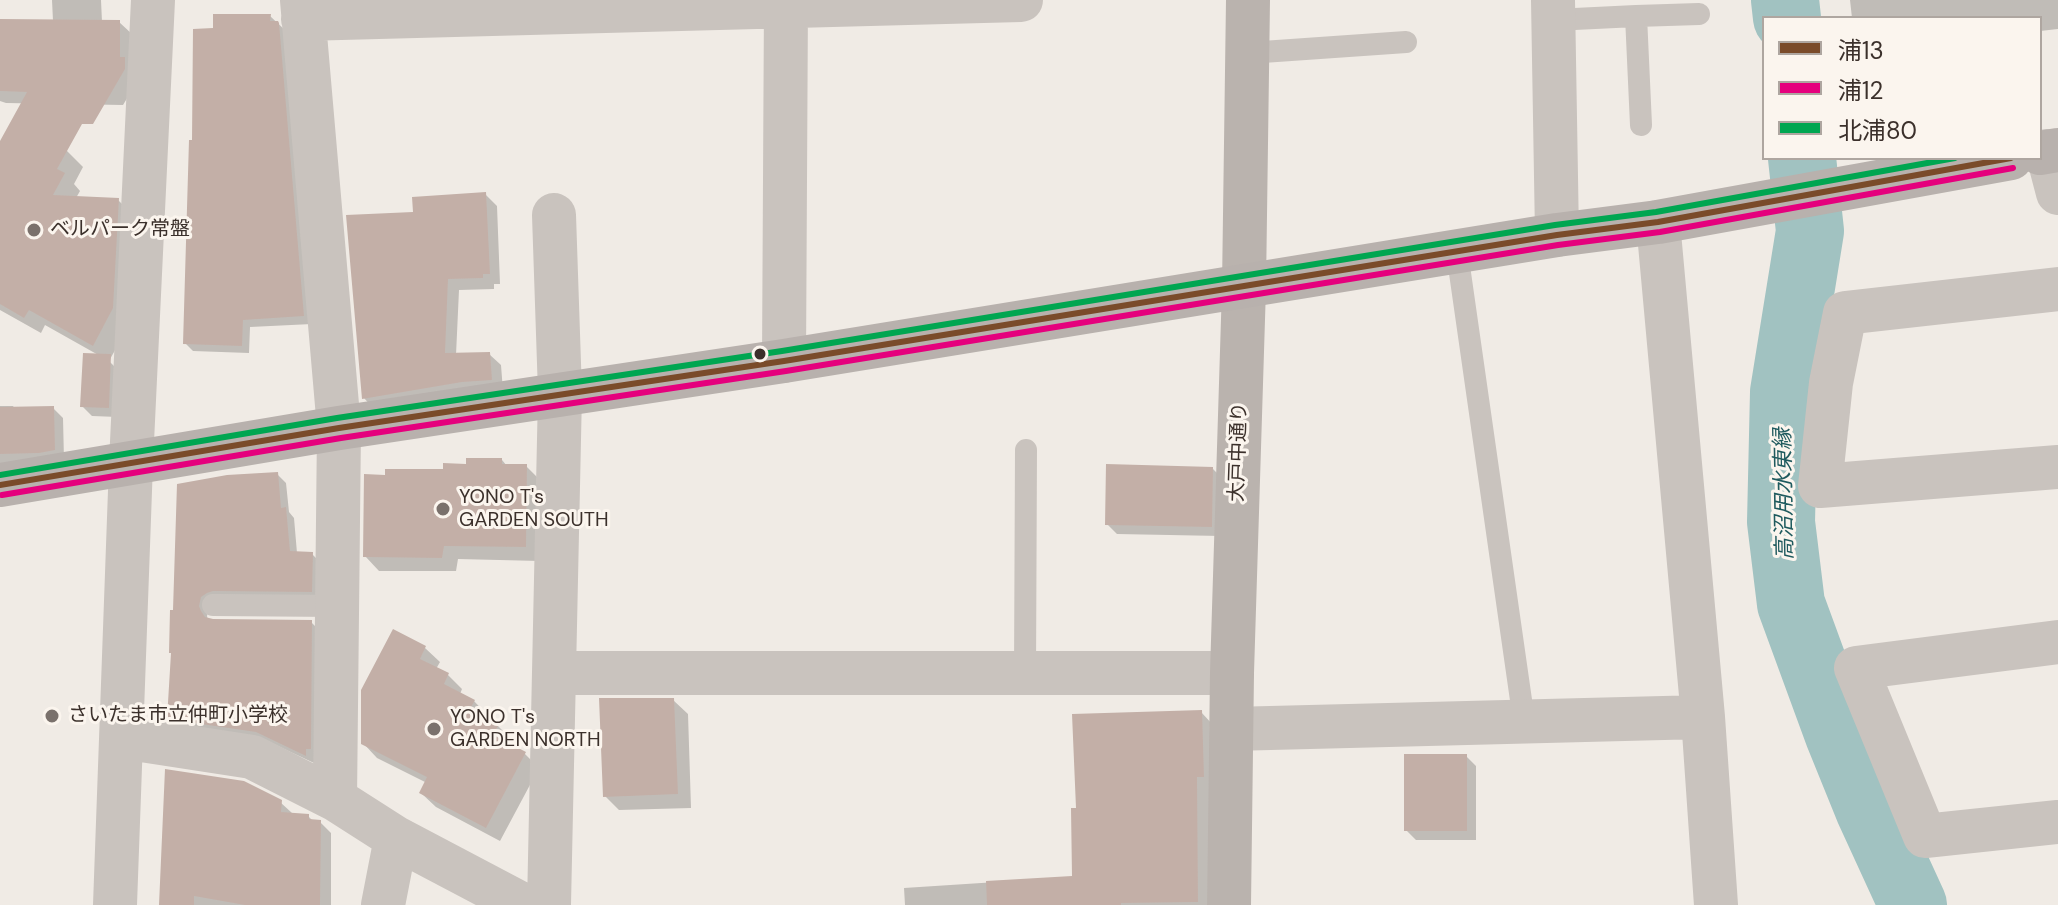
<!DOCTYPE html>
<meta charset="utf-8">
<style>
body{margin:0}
#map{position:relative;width:2058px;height:905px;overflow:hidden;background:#f0ebe5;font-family:"DM Sans","Noto Sans JP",sans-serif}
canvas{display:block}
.legend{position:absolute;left:1762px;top:16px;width:280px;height:144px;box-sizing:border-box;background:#fbf5ee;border:2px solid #aea6a0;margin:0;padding:10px 14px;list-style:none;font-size:24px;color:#3b302b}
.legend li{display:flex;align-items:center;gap:16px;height:40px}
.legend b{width:40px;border:2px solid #aea6a0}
</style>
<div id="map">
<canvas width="2058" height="905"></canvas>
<ul class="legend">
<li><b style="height:10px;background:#7a4b2a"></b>浦13</li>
<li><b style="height:10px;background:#e5007d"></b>浦12</li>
<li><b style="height:10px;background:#00a651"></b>北浦80</li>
</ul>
</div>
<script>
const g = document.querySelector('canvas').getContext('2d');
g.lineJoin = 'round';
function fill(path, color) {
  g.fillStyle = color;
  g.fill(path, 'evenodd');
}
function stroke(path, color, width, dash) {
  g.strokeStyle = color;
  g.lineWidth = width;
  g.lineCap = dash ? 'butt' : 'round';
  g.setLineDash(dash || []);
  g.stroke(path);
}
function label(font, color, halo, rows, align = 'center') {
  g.font = font + ' "DM Sans","Noto Sans JP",sans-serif';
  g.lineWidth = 6;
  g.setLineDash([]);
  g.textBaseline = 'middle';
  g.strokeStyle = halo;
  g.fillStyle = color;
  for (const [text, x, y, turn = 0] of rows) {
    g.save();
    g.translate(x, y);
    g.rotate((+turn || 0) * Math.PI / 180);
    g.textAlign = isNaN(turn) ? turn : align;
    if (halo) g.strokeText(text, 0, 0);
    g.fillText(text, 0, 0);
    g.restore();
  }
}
fill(new Path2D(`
 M52 0H101L102 22H119L132 34 137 82 123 105 6 103 0 101V21H53Z
 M1850 0H2058V29L2040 31V18H1852Z
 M270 16 286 31 312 324 250 327 249 353 193 351 185 343 194 142 215 30Z
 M0 150 67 151 83 167 74 184 80 191 76 198 118 200 134 216 129 325 109 361 45 325 41 333 0 310Z
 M485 194 497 206 500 284H494V289L459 290 456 355 489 354 501 365 503 391 375 410 364 398 415 214Z
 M110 362 120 372 118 417 92 416 82 406Z
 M0 406H13L15 409 53 408 63 418 64 460 0 470Z
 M502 460 507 466H526L540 480V561L458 559 456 571H379L365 556 445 471Z
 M1213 469 1222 478 1221 536 1117 534 1107 524Z
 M277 474 286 483 289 512 294 518 297 553 312 554 321 563 320 600 210 606 207 616 208 620 311 622 320 631 314 763 267 741 178 727 169 718 173 654 172 612Z
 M394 631 425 648 440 662 436 669 448 675 462 689 460 694 474 701 488 716 486 719 498 726 512 740 509 745 524 753 539 768 500 841 436 807 421 793 427 783 377 758 363 743Z
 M673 700 688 714 691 808 619 810 605 796Z
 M1201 712 1214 726 1210 905H905L904 888 1074 877Z
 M1466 756 1476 766V840H1416L1406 830Z
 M280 802 292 813 308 816 313 821 320 822 331 833V905H161Z`), '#0003');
stroke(new Path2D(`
 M1785 0 1787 18
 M1802 158 1810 231 1784 392 1781 522 1791 604 1839 735 1869 809 1913 905`), '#a1c2c1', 68);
fill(new Path2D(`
 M213 14H271L270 21H278L279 23 304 316 243 320 242 346 183 344 189 140H192L193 29 213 28Z
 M0 19 120 20V57H125V69L93 124H82L57 169 65 173 53 195 119 198 113 308 93 346 29 310 24 318 0 304V141L27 92 0 91Z
 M486 192 490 274H483V278L448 279 445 353 490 352 492 380 462 382 362 399 346 215 413 212 412 197Z
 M83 353 111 354 109 408 80 407Z
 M54 406 55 450 39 453 0 454V407Z
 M466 458H502V464H527L526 547 444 546 442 558 363 557 364 474 385 475V469H443V463L466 464Z
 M1106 464 1213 467 1212 527 1105 525Z
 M278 472 281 508 286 507 290 551 313 552 312 592 213 591 207 593 201 597 199 606 201 611 205 617 213 619 312 620 311 749H306V756L256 732 167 719 171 653H169L170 610H173L177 484 227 475Z
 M393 629 426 646 420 659 449 673 444 684 475 700 470 709 499 724 493 735 526 752 486 828 419 793 427 777 361 744V690Z
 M599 698H674L678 794 603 797Z
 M1202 710 1204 777H1197L1198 902 1121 903V905H987L986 881 1072 876 1071 808H1076L1072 714Z
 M1404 754H1467V831H1404Z
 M165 769 244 781 282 800 281 812 309 814V819L321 820 320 905H245L194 896V905H159Z`), '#c3afa7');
stroke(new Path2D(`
 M1636 16 1699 14
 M1554 20 1636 16 1641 125
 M1248 53 1406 42
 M1457 252 1524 721
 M213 605 337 606
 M1025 673 1026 450`), '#c9c3be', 22);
stroke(new Path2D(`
 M302 0 339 428 335 799
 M1553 0 1557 235
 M303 19 1021 0
 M2047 151 2058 193
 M1658 222 1703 717 1716 905
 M2058 289 1845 313 1831 383 1820 486 2058 467
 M784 361 786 0
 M2058 642 1856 668 1925 836 2058 822
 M554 673H1232
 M1231 729 1703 717
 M122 737 252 757 335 799 396 838 523 905
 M115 905 131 463 153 0
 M383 905 396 838
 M549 905 560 393 554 215`), '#c9c3be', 44);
stroke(new Path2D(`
 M1229 905 1232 673 1244 287 1248 0`), '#bab3ae', 44);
stroke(new Path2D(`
 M2040 153 2058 150
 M0 485 339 428 784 361 1557 235 1658 222 2011 158`), '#b8b1ad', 44);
stroke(new Path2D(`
 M0 485 339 428 784 361 1557 235 1658 222 2011 158`), '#7a4b2a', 6);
stroke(new Path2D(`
 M2 495 341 438 786 371 1558 245 1660 232 2013 168`), '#e5007d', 6);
stroke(new Path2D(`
 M0 475 337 418 782 351 1555 225 1656 212 1955 158`), '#00a651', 6);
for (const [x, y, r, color] of [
 [34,230,8,"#7a716c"],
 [760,354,7,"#3b302b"],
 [443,509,8,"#7a716c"],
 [52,716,8,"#7a716c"],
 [434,729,8,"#7a716c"]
]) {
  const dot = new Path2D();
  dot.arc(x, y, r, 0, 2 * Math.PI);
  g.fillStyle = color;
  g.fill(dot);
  stroke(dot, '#fbf5ee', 3);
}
label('20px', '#3b302b', '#fbf5ee', [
 ["ベルパーク常盤",50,230],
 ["YONO T's",459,498],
 ["GARDEN SOUTH",459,521],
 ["さいたま市立仲町小学校",68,716],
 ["YONO T's",450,718],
 ["GARDEN NORTH",450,741]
], 'left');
label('20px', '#3b302b', '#fbf5ee', [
 ["大戸中通り",1239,452,-88]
]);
label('italic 22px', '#1f5a5e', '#fbf5ee', [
 ["高沼用水東縁",1785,494,-91]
]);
</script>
